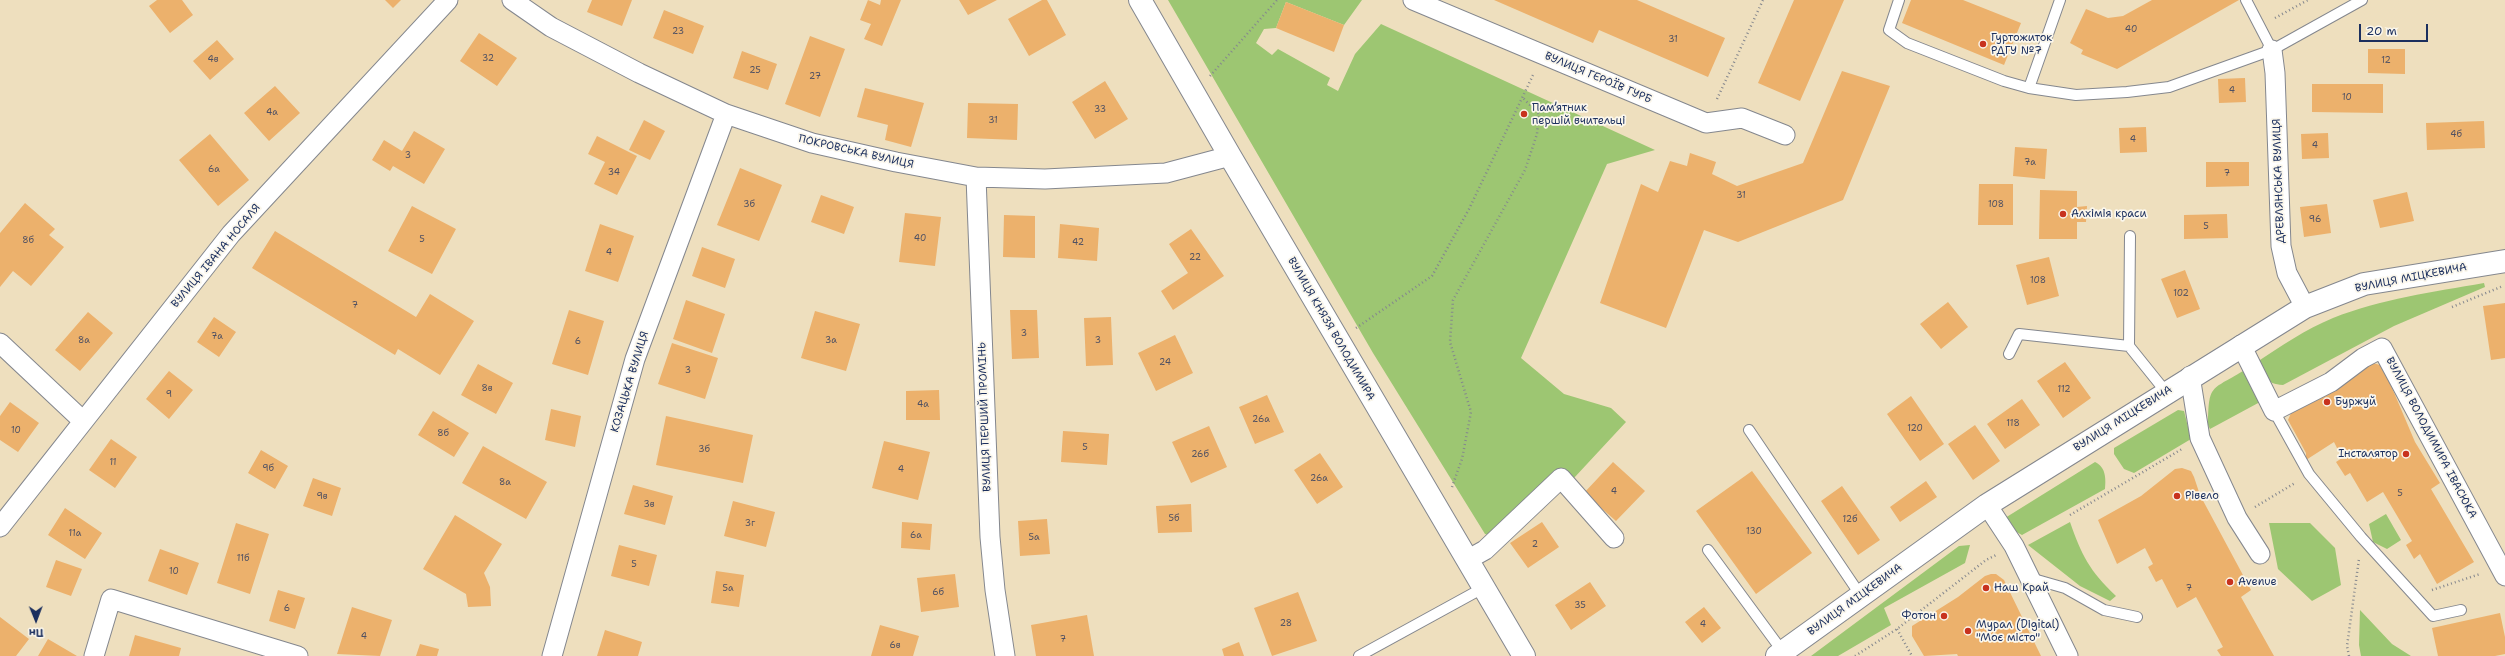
<!DOCTYPE html>
<meta charset="utf-8">
<style>
body{margin:0}
#map{position:relative;width:2505px;height:656px;overflow:hidden;background:#eedfbe;font-family:"Shantell Sans",sans-serif}
canvas{display:block}
.north{position:absolute;left:16px;top:600px;width:40px;height:40px;-webkit-text-stroke:3px #fbf7ec;paint-order:stroke;rotate:179deg;font-size:11px;font-weight:700;line-height:16px;text-align:center;color:#1b2f5e}
.north::after{content:'';display:block;margin:auto;width:14px;height:18px;background:#1b2f5e;clip-path:polygon(50% 0,100% 100%,50% 72%,0 100%)}
.scale{position:absolute;left:2359px;top:24px;width:69px;height:18px;box-sizing:border-box;border:2px solid #1b2f5e;border-top:0;padding-left:5px;font-size:12px;line-height:14px;white-space:nowrap;color:#1b2f5e;-webkit-text-stroke:3px #fbf7ec;paint-order:stroke}
</style>
<div id="map">
<canvas width="2505" height="656"></canvas>
<div class="north">Пн</div>
<div class="scale">20 m</div>
</div>
<script>
const g = document.querySelector('canvas').getContext('2d');
g.lineJoin = 'round';
function fill(path, color) {
  g.fillStyle = color;
  g.fill(path, 'evenodd');
}
function stroke(path, color, width, dash) {
  g.strokeStyle = color;
  g.lineWidth = width;
  g.lineCap = dash ? 'butt' : 'round';
  g.setLineDash(dash || []);
  g.stroke(path);
}
function label(font, color, halo, rows, align = 'center') {
  g.font = font + ' "Shantell Sans",sans-serif';
  g.lineWidth = 3.5;
  g.setLineDash([]);
  g.textBaseline = 'middle';
  g.strokeStyle = halo;
  g.fillStyle = color;
  for (const [text, x, y, turn = 0] of rows) {
    g.save();
    g.translate(x, y);
    g.rotate((+turn || 0) * Math.PI / 180);
    g.textAlign = isNaN(turn) ? turn : align;
    if (halo) g.strokeText(text, 0, 0);
    g.fillText(text, 0, 0);
    g.restore();
  }
}
fill(new Path2D(`
 M1168 0H1362L1344 25 1286 2 1276 28 1264 29 1256 43 1272 55 1278 49 1330 78 1327 85 1338 91 1355 54 1381 24 1655 150 1607 164 1521 358 1564 394 1611 408 1626 422 1574 478 1562 470 1493 536 1485 534 1373 353Z
 M2484 283 2485 287 2394 326 2283 385C2266 384 2263 376 2257 362 2281 346 2306 329 2333 318 2381 299 2433 292 2484 283Z
 M2243 371 2260 402 2210 429 2208 425C2209 384 2210 391 2243 371Z
 M2178 410 2184 411 2191 439 2134 473 2124 469 2114 454V448Z
 M2095 462C2106 467 2106 479 2105 489L2022 535 2013 530 2005 518Z
 M2386 514 2401 540 2387 549 2373 542 2369 524Z
 M2070 522C2082 556 2089 570 2116 596L2110 601 2080 586 2028 545Z
 M2269 523H2310L2335 548 2341 585 2312 601 2278 569Z
 M1970 545 1965 563 1884 608 1891 625 1838 656H1811L1959 546Z
 M2360 610 2392 644 2411 656H2361L2359 645Z`), '#9dc672');
fill(new Path2D(`
 M157 0H182L193 15 170 33 149 6Z
 M385 0H401L393 8Z
 M592 0H632L622 26 587 12Z
 M868 0 880 5 881 0H901L882 46 864 39 871 24 860 20Z
 M959 0H997L968 15Z
 M1042 0H1047L1066 35 1029 56 1008 19Z
 M1494 0H1637L1725 38 1708 77 1599 30 1593 43Z
 M1794 0H1844L1800 101 1758 83Z
 M1911 0H1963L2021 23 2004 65 1902 23Z
 M2152 0H2239L2117 69 2081 54 2083 50 2070 43 2086 9 2108 18 2123 16Z
 M1286 2 1344 25 1334 52 1276 28Z
 M664 10 704 26 693 54 653 38Z
 M479 33 517 58 497 86 460 61Z
 M810 36 845 49 820 117 785 104Z
 M217 40 234 59 210 80 193 61Z
 M2368 49H2405V74L2368 73Z
 M742 51 777 64 768 90 733 78Z
 M1842 71 1890 86 1843 200 1738 242 1704 230 1666 328 1600 303 1641 184 1658 192 1670 161 1687 166 1690 153 1716 162 1712 174 1737 186 1803 163Z
 M2245 78 2246 102 2219 103 2218 79Z
 M1105 81 1128 119 1095 139 1072 102Z
 M2312 84H2383V113L2312 112Z
 M275 86 300 113 269 141 244 113Z
 M865 88 924 103 911 147 885 140 888 125 857 117Z
 M968 103 1018 104 1017 140 967 138Z
 M644 120 665 131 650 160 629 150Z
 M2484 121 2485 148 2427 150 2426 123Z
 M2146 127 2147 152 2120 153 2119 128Z
 M414 131 445 149 424 184 393 166 390 171 372 160 384 140 402 151Z
 M2328 133 2329 158 2302 159 2301 134Z
 M210 134 249 180 218 206 179 160Z
 M597 136 637 156 617 195 594 184 605 162 588 154Z
 M2015 147 2047 149 2045 179 2013 176Z
 M2206 162H2249V186L2206 187Z
 M740 168 782 185 759 241 717 225Z
 M1979 184H2013V225H1978Z
 M2040 190 2077 191V207L2087 206 2086 222H2077V239H2039Z
 M2407 192 2414 221 2380 228 2373 200Z
 M821 195 854 207 844 234 811 222Z
 M25 203 55 229 49 235 64 247 31 286 13 271 0 287V233Z
 M2327 204 2331 233 2304 237 2300 207Z
 M412 206 456 229 432 274 388 251Z
 M905 213 941 217 935 266 899 262Z
 M2227 214 2228 238 2184 239V215Z
 M1004 215 1035 216V258L1003 257Z
 M600 224 634 236 618 282 585 271Z
 M1060 224 1099 228 1097 261 1058 258Z
 M1191 229 1224 276 1173 310 1161 291 1188 273 1169 244Z
 M275 231 416 317 430 294 474 321 440 375 398 349 395 355 252 268Z
 M702 247 735 259 725 288 692 276Z
 M2049 257 2059 296 2027 305 2016 265Z
 M2185 270 2200 309 2177 318 2161 279Z
 M686 300 725 314 712 353 673 339Z
 M1948 302 1968 327 1941 349 1920 324Z
 M2505 303V358L2491 360 2483 306Z
 M569 310 604 321 588 375 552 364Z
 M1010 310H1037L1039 358 1012 359Z
 M815 311 860 324 846 371 801 358Z
 M88 312 113 333 80 371 55 350Z
 M214 317 236 332 219 357 197 342Z
 M1111 317 1113 365 1086 366 1084 318Z
 M1175 335 1193 373 1156 391 1138 353Z
 M672 343 718 358 705 399 658 384Z
 M2065 362 2091 398 2063 418 2037 381Z
 M2369 362 2380 365 2384 369 2415 442 2440 483 2431 489 2474 562 2437 584 2420 554 2414 559 2406 545 2412 541 2383 492 2367 502 2350 473 2345 476 2336 462 2342 458 2334 442 2306 460V453L2288 420 2291 413Z
 M478 364 513 383 496 414 461 395Z
 M169 371 193 390 169 419 146 399Z
 M939 390 940 420H906V391Z
 M1267 395 1284 432 1255 444 1239 407Z
 M1911 396 1944 444 1920 461 1887 414Z
 M2022 399 2040 425 2005 449 1987 424Z
 M10 402 39 423 18 452 0 440V416Z
 M551 409 581 416 575 447 545 440Z
 M433 411 469 433 454 457 418 435Z
 M666 416 753 435 743 483 656 465Z
 M1975 425 2000 461 1973 480 1948 444Z
 M1209 426 1227 467 1191 483 1172 442Z
 M1063 431 1109 434 1107 465 1061 462Z
 M111 439 137 457 115 488 89 470Z
 M884 441 930 452 918 500 872 488Z
 M483 446 547 482 526 519 462 483Z
 M261 450 288 466 275 489 248 473Z
 M1320 453 1343 487 1317 504 1294 470Z
 M1613 462 1645 491 1616 521 1584 493Z
 M2182 468 2191 471 2194 477 2200 495 2251 590 2241 597 2274 656H2221L2217 650 2223 647 2196 597 2177 608 2162 579 2156 582 2148 567 2153 564 2145 548 2117 564 2098 520 2141 496 2175 469Z
 M1752 471 1812 553 1756 594 1696 511Z
 M313 478 341 488 332 516 303 506Z
 M1926 481 1937 497 1900 522 1890 507Z
 M633 485 673 496 665 525 624 514Z
 M1842 486 1880 540 1858 555 1821 501Z
 M733 501 775 512 766 547 724 536Z
 M1191 504 1192 532 1158 533 1156 506Z
 M65 508 102 533 85 559 48 535Z
 M455 515 502 544 484 573 490 587 491 606 468 607 466 594 423 569Z
 M1047 519 1050 554 1020 556 1018 521Z
 M902 522 932 524 930 550 901 548Z
 M1542 522 1559 547 1528 568 1510 543Z
 M236 523 269 534 250 594 217 583Z
 M619 545 657 555 649 586 611 576Z
 M160 549 199 563 187 595 148 581Z
 M56 560 82 569 71 596 46 587Z
 M716 571 744 575 739 607 711 603Z
 M955 574 959 607 921 612 917 578Z
 M1991 574H1996L2004 580 2041 656H1958L1957 654 1924 656 1912 636V626L1958 597 1985 576Z
 M1590 582 1606 606 1571 630 1555 605Z
 M278 590 305 598 295 629 269 621Z
 M1298 592 1317 641 1272 656 1254 608Z
 M352 607 392 620 380 656 337 654Z
 M1704 607 1721 628 1702 643 1685 622Z
 M2500 613 2505 637V654L2495 656H2438L2432 628Z
 M1087 615 1094 656H1036L1031 625Z
 M0 617 29 639 16 656H0Z
 M880 625 919 636 913 656H871Z
 M605 630 642 642 638 656H597Z
 M135 635 181 648 179 656H129Z
 M48 639 77 656H38Z
 M1239 642 1244 656H1224L1222 649Z
 M420 644 439 649 437 656H416Z`), '#ecb16c');
const service = new Path2D(`
 M1899 0 1889 30 1907 43 2004 81 2029 88 2076 95 2127 92 2169 87 2272 50 2362 0
 M2246 0 2272 50
 M2029 88 2060 0
 M2130 236 2129 346 2166 392
 M2009 354 2019 334 2129 346
 M2274 411 2309 474 2361 537 2433 616 2461 610
 M1749 430 1861 596
 M1708 550 1783 652
 M2030 578 2065 588 2104 610 2137 617
 M1359 656 1483 588`);
const minor = new Path2D(`
 M512 0 551 27 639 73 726 114 812 143 896 162 976 177 1045 179 1166 173 1230 156
 M1413 0 1706 123 1742 118 1785 135
 M2272 50 2275 73 2281 246 2287 273 2305 307
 M976 177 990 537 995 590 1005 656
 M0 343 83 421
 M2241 345 2274 411 2331 382 2363 358 2382 348 2505 576
 M2190 376 2200 438 2237 518 2260 554
 M1987 505 2014 546 2068 656
 M0 527 231 234 448 0
 M1467 560 1485 550 1561 478 1614 538
 M94 656 111 599 298 656
 M552 656 635 359 726 114`);
const tertiary = new Path2D(`
 M1140 0 1230 156 1524 656`);
const primary = new Path2D(`
 M1777 656 1987 505 2305 307 2364 284 2505 261`);
stroke(service, '#84878e', 12);
stroke(minor, '#84878e', 21);
stroke(tertiary, '#84878e', 24);
stroke(primary, '#84878e', 24);
stroke(new Path2D(`
 M2275 18 2308 0
 M1210 76 1277 0
 M1717 99 1763 0
 M2452 307 2503 286
 M1356 328 1432 276 1469 209 1534 73
 M1452 487 1462 459 1471 412 1450 342 1453 300 1525 170 1537 134 1539 114 1523 98
 M2255 507 2295 483
 M2070 515 2182 449
 M2432 590 2480 574
 M1897 629 1912 656
 M1855 656 1897 629 1986 560 1996 555
 M2349 656 2347 646 2359 559`), '#84878e', 2.5, [1, 3]);
stroke(service, '#fff', 10);
stroke(minor, '#fff', 19);
stroke(tertiary, '#fff', 22);
stroke(primary, '#fff', 22);
for (const [x, y, r, color] of [
 [1983,44,4,"#c8321e"],
 [1524,114,4,"#c8321e"],
 [2063,214,4,"#c8321e"],
 [2327,402,4,"#c8321e"],
 [2406,454,4,"#c8321e"],
 [2177,496,4,"#c8321e"],
 [2230,582,4,"#c8321e"],
 [1986,588,4,"#c8321e"],
 [1944,616,4,"#c8321e"],
 [1968,631,4,"#c8321e"]
]) {
  const dot = new Path2D();
  dot.arc(x, y, r, 0, 2 * Math.PI);
  g.fillStyle = color;
  g.fill(dot);
  stroke(dot, '#fbf7ec', 1.5);
}
label('9px', '#4f5062', null, [
 ["40",2131,30],
 ["23",678,32],
 ["31",1673,40],
 ["32",488,59],
 ["4в",213,60],
 ["12",2386,61],
 ["25",755,71],
 ["27",815,77],
 ["4",2232,91],
 ["10",2347,98],
 ["33",1100,110],
 ["4а",272,113],
 ["31",993,121],
 ["4б",2456,135],
 ["4",2133,140],
 ["4",2315,146],
 ["3",408,156],
 ["7а",2030,163],
 ["6а",214,170],
 ["34",614,173],
 ["7",2227,174],
 ["31",1741,196],
 ["3б",749,205],
 ["108",1996,205],
 ["96",2315,220],
 ["5",2206,227],
 ["40",920,239],
 ["5",422,240],
 ["8б",28,241],
 ["42",1078,243],
 ["4",609,253],
 ["22",1195,258],
 ["108",2038,281],
 ["102",2181,294],
 ["7",355,306],
 ["3",1024,334],
 ["7а",217,337],
 ["8а",84,341],
 ["3а",831,341],
 ["3",1098,341],
 ["6",578,342],
 ["24",1165,363],
 ["3",688,371],
 ["8в",487,389],
 ["112",2064,390],
 ["9",169,395],
 ["4а",923,405],
 ["26а",1261,420],
 ["118",2013,424],
 ["120",1915,429],
 ["10",16,431],
 ["8б",443,434],
 ["5",1085,448],
 ["3б",704,450],
 ["26б",1200,455],
 ["11",113,463],
 ["9б",268,469],
 ["4",901,470],
 ["26а",1319,479],
 ["8а",505,483],
 ["4",1614,492],
 ["5",2400,494],
 ["9в",322,497],
 ["3в",649,505],
 ["5б",1174,519],
 ["12б",1850,520],
 ["3г",750,524],
 ["130",1754,532],
 ["11а",75,534],
 ["6а",916,536],
 ["5а",1034,538],
 ["2",1535,545],
 ["11б",243,559],
 ["5",634,565],
 ["10",174,572],
 ["5а",728,589],
 ["7",2189,589],
 ["6б",938,593],
 ["35",1580,606],
 ["6",287,609],
 ["28",1286,624],
 ["4",1703,625],
 ["4",364,637],
 ["7",1063,640],
 ["6в",895,646]
]);
label('11px', '#1b2f5e', '#fbf7ec', [
 ["Гуртожиток",1991,38],
 ["РДГУ №7",1991,51],
 ["Пам’ятник",1532,108],
 ["першій вчительці",1532,121],
 ["Алхімія краси",2071,214],
 ["Буржуй",2335,402],
 ["Інсталятор",2398,454,"right"],
 ["Рівело",2185,496],
 ["Avenue",2238,582],
 ["Наш Край",1994,588],
 ["Фотон",1936,616,"right"],
 ["Мурал (Digital)",1976,625],
 ["\"Моє місто\"",1976,638]
], 'left');
label('11px', '#1b2f5e', '#fbf7ec', [
 ["ВУЛИЦЯ ГЕРОЇВ ГУРБ",1598,78,23],
 ["ПОКРОВСЬКА ВУЛИЦЯ",856,152,13],
 ["ДРЕВЛЯНСЬКА ВУЛИЦЯ",2279,181,-92],
 ["ВУЛИЦЯ ІВАНА НОСАЛЯ",216,256,-50],
 ["ВУЛИЦЯ МІЦКЕВИЧА",2411,278,-11],
 ["ВУЛИЦЯ КНЯЗЯ ВОЛОДИМИРА",1331,329,60],
 ["КОЗАЦЬКА ВУЛИЦЯ",630,382,-73],
 ["ВУЛИЦЯ ПЕРШИЙ ПРОМІНЬ",985,417,-92],
 ["ВУЛИЦЯ МІЦКЕВИЧА",2123,419,-32],
 ["ВУЛИЦЯ ВОЛОДИМИРА ІВАСЮКА",2431,438,62],
 ["ВУЛИЦЯ МІЦКЕВИЧА",1855,600,-36]
]);
</script>
